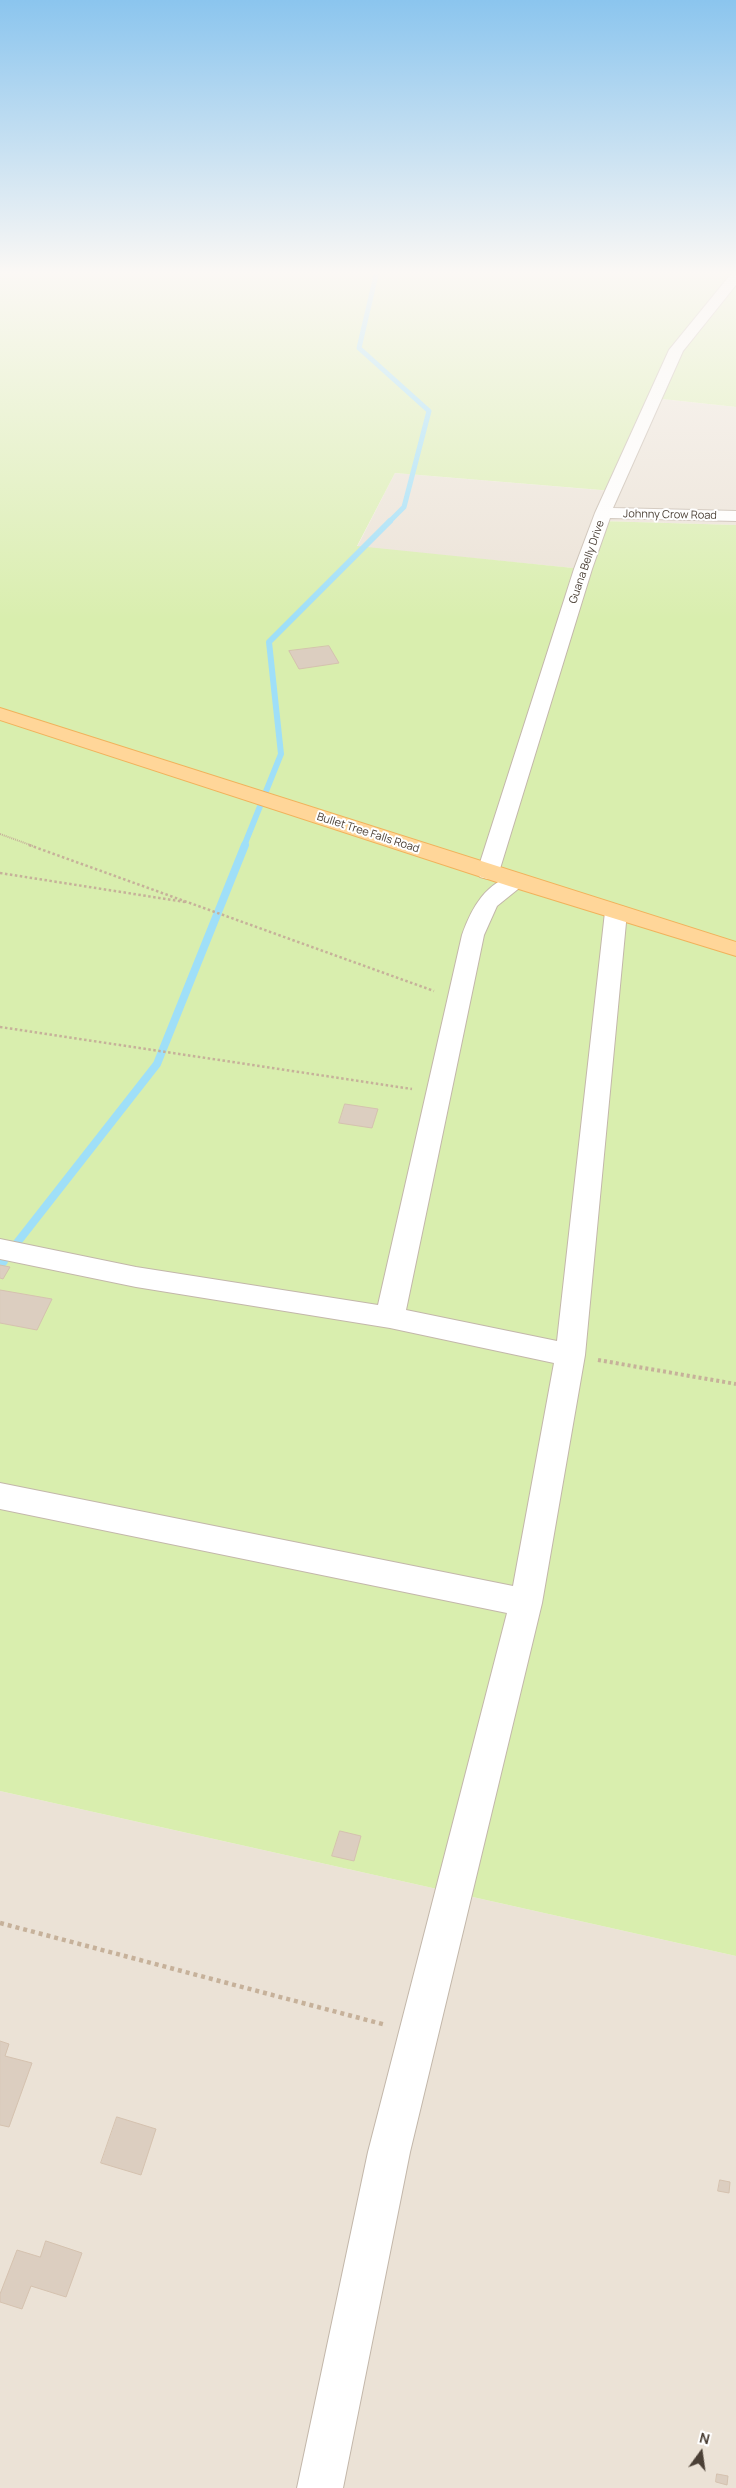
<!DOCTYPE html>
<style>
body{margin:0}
#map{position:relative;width:736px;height:2488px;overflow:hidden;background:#f6f0e9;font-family:Manrope,sans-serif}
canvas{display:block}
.north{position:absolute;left:676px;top:2428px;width:50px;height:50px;-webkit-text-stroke:4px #fff;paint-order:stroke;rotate:14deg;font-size:14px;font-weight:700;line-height:20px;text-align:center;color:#4b4036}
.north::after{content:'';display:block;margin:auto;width:18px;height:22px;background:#4b4036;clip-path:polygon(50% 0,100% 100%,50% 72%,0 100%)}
</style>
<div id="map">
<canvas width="736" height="2488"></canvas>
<div class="north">N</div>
</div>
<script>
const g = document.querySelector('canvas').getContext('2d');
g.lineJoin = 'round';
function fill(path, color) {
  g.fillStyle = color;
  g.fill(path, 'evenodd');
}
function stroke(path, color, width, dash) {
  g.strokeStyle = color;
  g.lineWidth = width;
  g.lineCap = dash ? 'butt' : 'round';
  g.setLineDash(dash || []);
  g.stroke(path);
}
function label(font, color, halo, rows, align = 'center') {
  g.font = font + ' Manrope,sans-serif';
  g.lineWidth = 4;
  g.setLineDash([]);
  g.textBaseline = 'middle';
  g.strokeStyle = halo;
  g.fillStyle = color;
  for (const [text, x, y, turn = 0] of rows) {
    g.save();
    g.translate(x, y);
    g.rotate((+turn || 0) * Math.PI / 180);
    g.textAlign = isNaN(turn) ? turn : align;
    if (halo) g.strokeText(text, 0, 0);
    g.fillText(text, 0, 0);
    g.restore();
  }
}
fill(new Path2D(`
 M653 398 736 407V525L601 521 583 569 357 547 395 473 612 491Z
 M0 1791 736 1956V2488H0Z`), '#ebe2d6');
fill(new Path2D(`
 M0 271H736V407L653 398 613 491 395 473 357 546 583 569 600 521 736 525V1956L0 1791Z`), '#d9eeae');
stroke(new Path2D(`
 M377 271 359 348 429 411 404 507 388 523`), '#9fdff8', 5);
stroke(new Path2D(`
 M244 846 281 754 269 642 390 521`), '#9fdff8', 6);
stroke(new Path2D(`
 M2 1262 157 1064 245 845`), '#9fdff8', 8);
stroke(new Path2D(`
 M0 1264 3 1261`), '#9fdff8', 10);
const building = new Path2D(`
 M329 646 339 663 299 669 289 651Z
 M345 1104 378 1109 372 1128 339 1123Z
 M0 1265 10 1267 3 1279 0 1278Z
 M0 1290 52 1299 37 1330 0 1323Z
 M340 1831 361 1836 354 1861 332 1856Z
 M0 2041 9 2044 5 2056 32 2063 9 2127 0 2125Z
 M117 2117 156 2129 141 2175 101 2163Z
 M720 2180 730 2182 729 2193 718 2191Z
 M46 2241 82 2253 66 2297 31 2286 22 2309 0 2302V2294L17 2250 40 2257Z
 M717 2474 728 2476 727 2485 716 2482Z`);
fill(building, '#dccec0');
stroke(building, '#d5c2af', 1);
const minor = new Path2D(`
 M736 273V285L683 351 613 508 736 511V521L610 518 592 569 499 872 496 877 488 879 480 877 477 872 574 569 595 513 669 350 731 274Z
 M517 874 525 876 528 881 497 906 484 935 406 1310 557 1341 605 912 608 907 616 905 624 907 627 912 585 1355 542 1603 410 2152 343 2488H297L368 2152 507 1613 0 1509V1483L513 1586 554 1363 390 1328 136 1287 0 1259V1239L136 1267 378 1305 462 935C472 907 486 882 517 874Z`);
const major = new Path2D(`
 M0 708 736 942V956L509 886 0 720Z`);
stroke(minor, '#c3b7aa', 2);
stroke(major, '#f1b25c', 2);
stroke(new Path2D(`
 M0 834 33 846`), '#c6b19a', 2, [1, 1]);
stroke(new Path2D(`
 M29 845 434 991
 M0 873 185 902
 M0 1027 412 1089`), '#c6b19a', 2.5, [2.5, 2.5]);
stroke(new Path2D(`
 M598 1360 736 1384`), '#c6b19a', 4, [3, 3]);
stroke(new Path2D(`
 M0 1923 386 2025`), '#c6b19a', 4.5, [4, 4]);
fill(minor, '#fff');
fill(major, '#ffd699');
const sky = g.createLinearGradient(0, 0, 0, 620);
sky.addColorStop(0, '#8bc5ee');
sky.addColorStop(0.44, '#fbf8f5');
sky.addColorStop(1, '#fbf8f500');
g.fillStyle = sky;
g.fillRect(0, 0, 736, 620);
label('11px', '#4b4036', '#fff', [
 ["Johnny Crow Road",670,515,1],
 ["Guana Belly Drive",587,562,-71],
 ["Bullet Tree Falls Road",368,833,18]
]);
</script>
